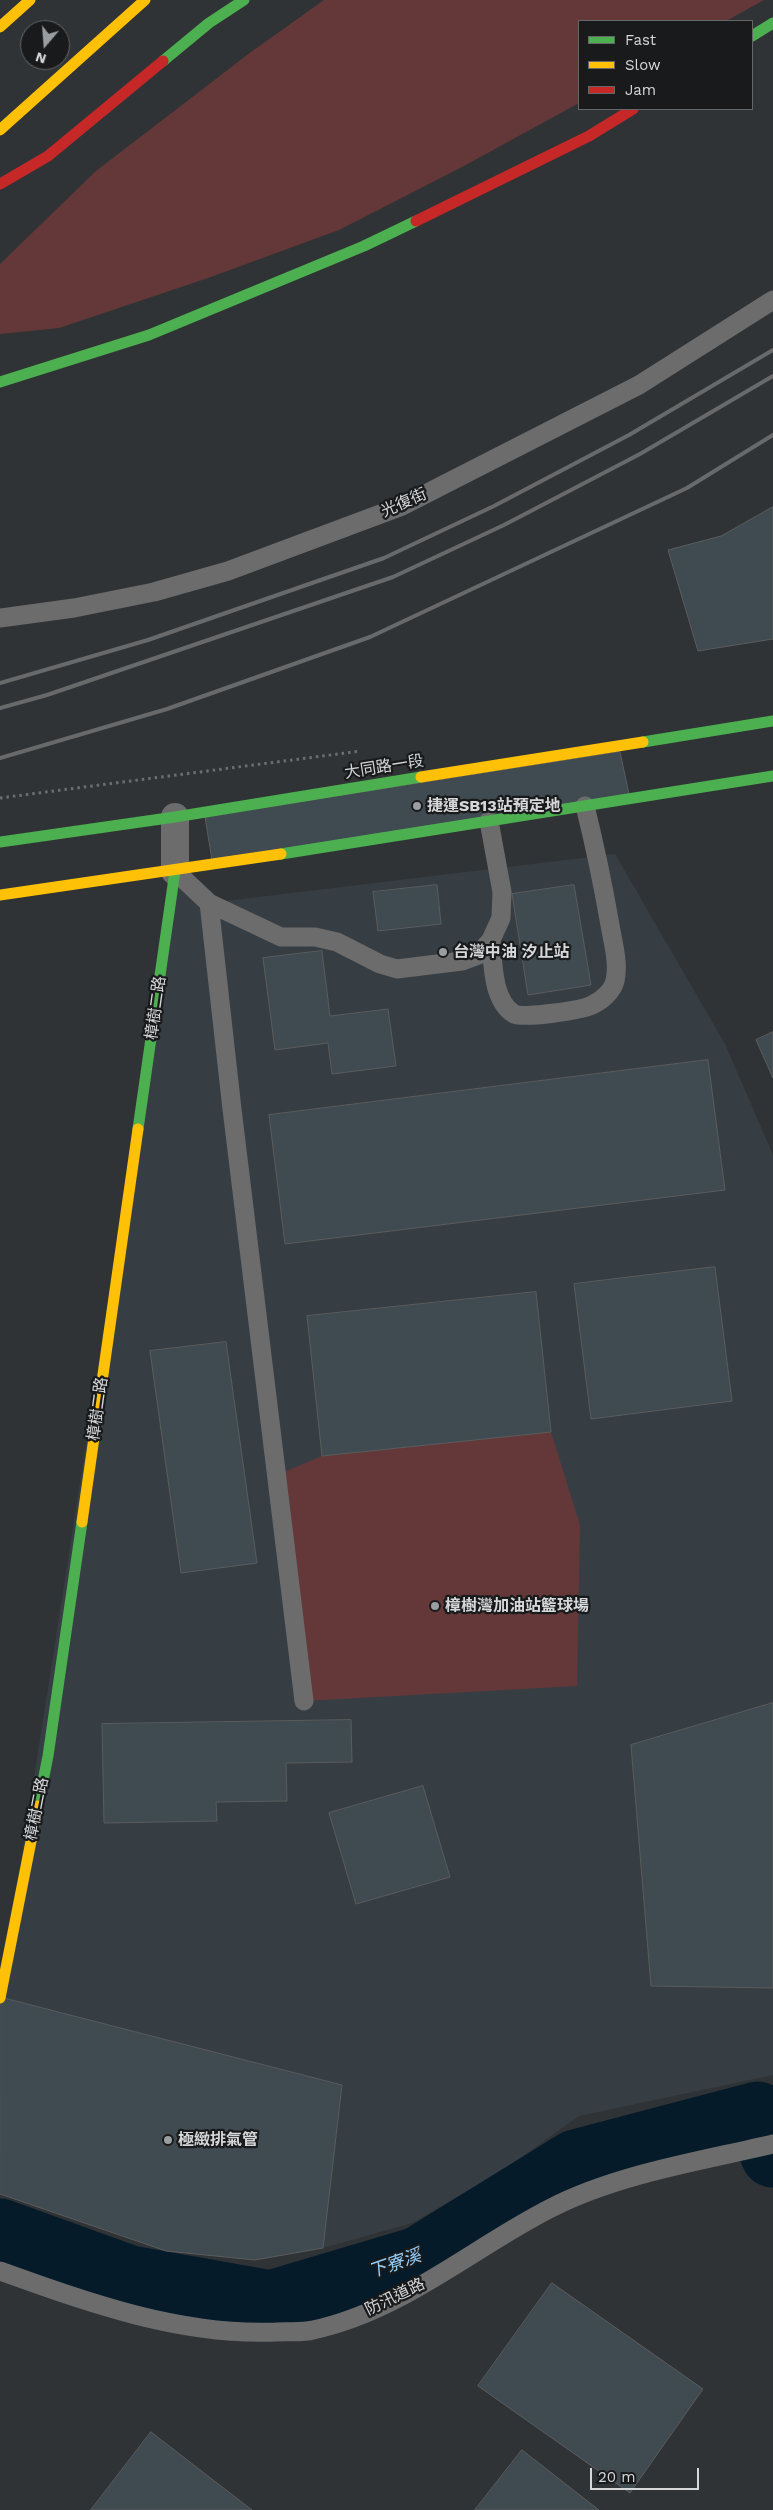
<!DOCTYPE html>
<meta charset="utf-8">
<style>
body{margin:0}
#map{position:relative;width:773px;height:2510px;overflow:hidden;background:#303335;font-family:"Work Sans",sans-serif}
canvas{display:block}
.legend{position:absolute;left:578px;top:20px;width:175px;height:90px;box-sizing:border-box;background:#181a1c;border:1px solid #646668;margin:0;padding:6px 9px;list-style:none;font-size:15px;color:#d5d7d9}
.legend li{display:flex;align-items:center;gap:10px;height:25px}
.legend b{width:25px;border:1px solid #646668}
.north{position:absolute;left:20px;top:20px;width:50px;height:50px;box-sizing:border-box;background:#181a1c;border:1px solid #646668;border-radius:50%;rotate:198deg;font-size:14px;font-weight:700;line-height:20px;text-align:center;color:#d5d7d9}
.north::after{content:'';display:block;margin:auto;width:18px;height:22px;background:#9b9ea0;clip-path:polygon(50% 0,100% 100%,50% 72%,0 100%)}
.scale{position:absolute;left:590px;top:2468px;width:109px;height:22px;box-sizing:border-box;border:2px solid #d5d7d9;border-top:0;padding-left:6px;font-size:15px;line-height:18px;white-space:nowrap;color:#d5d7d9;-webkit-text-stroke:4px #181a1c;paint-order:stroke}
</style>
<div id="map">
<canvas width="773" height="2510"></canvas>
<ul class="legend">
<li><b style="height:6px;background:#4caf50"></b>Fast</li>
<li><b style="height:6px;background:#ffc107"></b>Slow</li>
<li><b style="height:6px;background:#c62828"></b>Jam</li>
</ul>
<div class="north">N</div>
<div class="scale">20 m</div>
</div>
<script>
const g = document.querySelector('canvas').getContext('2d');
g.lineJoin = 'round';
function fill(path, color) {
  g.fillStyle = color;
  g.fill(path, 'evenodd');
}
function stroke(path, color, width, dash) {
  g.strokeStyle = color;
  g.lineWidth = width;
  g.lineCap = dash ? 'butt' : 'round';
  g.setLineDash(dash || []);
  g.stroke(path);
}
function label(font, color, halo, rows, align = 'center') {
  g.font = font + ' "Work Sans","Noto Sans TC",sans-serif';
  g.lineWidth = 4.5;
  g.setLineDash([]);
  g.textBaseline = 'middle';
  g.strokeStyle = halo;
  g.fillStyle = color;
  for (const [text, x, y, turn = 0] of rows) {
    g.save();
    g.translate(x, y);
    g.rotate((+turn || 0) * Math.PI / 180);
    g.textAlign = isNaN(turn) ? turn : align;
    if (halo) g.strokeText(text, 0, 0);
    g.fillText(text, 0, 0);
    g.restore();
  }
}
fill(new Path2D(`
 M615 854 725 1044 773 1155V2075L579 2116 499 2173 412 2223 323 2248 342 2085 0 1997 175 871 209 903Z`), '#363e44');
fill(new Path2D(`
 M324 0H764L726 21H579V103L462 167 339 230 208 278 59 328 0 334V264L96 171 251 52Z
 M551 1432 580 1525 577 1686 304 1701 277 1475 322 1456Z`), '#643838');
stroke(new Path2D(`
 M0 2231 130 2278 271 2303 419 2259 576 2162 758 2114 773 2155`), '#051b2a', 65);
const building = new Path2D(`
 M773 507V639L698 651 668 550 721 536Z
 M620 752 629 794 212 860 205 817Z
 M437 885 441 924 378 931 373 892Z
 M574 885 591 985 528 995 512 894Z
 M322 951 330 1016 388 1009 396 1066 332 1074 328 1043 275 1050 263 958Z
 M773 1032V1078L756 1040Z
 M708 1060 725 1190 285 1244 269 1115Z
 M715 1267 732 1401 591 1419 574 1284Z
 M536 1292 551 1432 322 1456 307 1316Z
 M226 1342 257 1563 181 1573 150 1351Z
 M773 1703V1988L651 1986 631 1745Z
 M351 1720 352 1762 286 1763 287 1801 216 1802 217 1821 104 1823 102 1724Z
 M423 1786 450 1877 356 1904 329 1813Z
 M0 1997 342 2085 323 2248 255 2260 166 2251 0 2194Z
 M552 2283 703 2389 630 2493 478 2386Z
 M151 2432 252 2510H91Z
 M522 2450 599 2510H475Z`);
fill(building, '#404b51');
stroke(building, '#5a5c5d', 1);
stroke(new Path2D(`
 M0 798 361 751`), '#6d6d6e', 3, [2.5, 4]);
stroke(new Path2D(`
 M0 618 74 608 154 592 228 571 402 506 639 385 773 300
 M175 871 209 903 232 1109 304 1701
 M209 903 281 937H315L337 942 380 964 397 969 462 961 478 955 491 940 501 918 502 892 489 821
 M491 940C493 963 492 1000 514 1014 522 1019 583 1010 592 1005 601 1001 612 992 615 981 619 963 613 943 610 925 603 885 595 846 585 806
 M0 2271C89 2303 181 2336 276 2332 288 2331 302 2333 313 2330 402 2311 472 2248 551 2208 617 2174 701 2161 773 2144`), '#6c6c6c', 19);
stroke(new Path2D(`
 M175 871V817`), '#6c6c6c', 28);
stroke(new Path2D(`
 M752 36 773 23
 M163 61 209 23 244 0
 M0 382 149 335 364 246 416 221
 M643 742 773 721
 M0 842 175 817 421 777
 M281 854 773 776
 M138 1129 175 871
 M38 1806 48 1756 82 1522`), '#4caf50', 11);
stroke(new Path2D(`
 M0 27 30 0
 M0 130 145 0
 M421 777 643 742
 M0 895 281 854
 M82 1522 138 1129
 M0 1998 38 1806`), '#ffc107', 11);
stroke(new Path2D(`
 M0 184 48 156 163 61
 M416 221 589 136 633 109`), '#c62828', 11);
stroke(new Path2D(`
 M0 683 148 640 384 558 494 506 629 435 773 350
 M0 708 47 695 393 577 504 525 640 454 773 376
 M0 758 167 709 370 637 687 488 773 435`), '#68696a', 4);
for (const [x, y, r, color] of [
 [417,806,5,"#9b9ea0"],
 [443,952,5,"#9b9ea0"],
 [435,1606,5,"#9b9ea0"],
 [168,2140,5,"#9b9ea0"]
]) {
  const dot = new Path2D();
  dot.arc(x, y, r, 0, 2 * Math.PI);
  g.fillStyle = color;
  g.fill(dot);
  stroke(dot, '#181a1c', 2);
}
label('16px', '#d5d7d9', '#181a1c', [
 ["光復街",404,503,-24],
 ["大同路一段",384,767,-9],
 ["樟樹二路",156,1008,-82],
 ["樟樹二路",98,1409,-82],
 ["樟樹二路",37,1809,-79],
 ["防汛道路",395,2297,-26]
]);
label('bold 16px', '#d5d7d9', '#181a1c', [
 ["捷運SB13站預定地",427,806],
 ["台灣中油 汐止站",453,952],
 ["樟樹灣加油站籃球場",445,1606],
 ["極緻排氣管",178,2140]
], 'left');
label('italic 18px', '#95cffa', '#181a1c', [
 ["下寮溪",395,2264,-19]
]);
</script>
